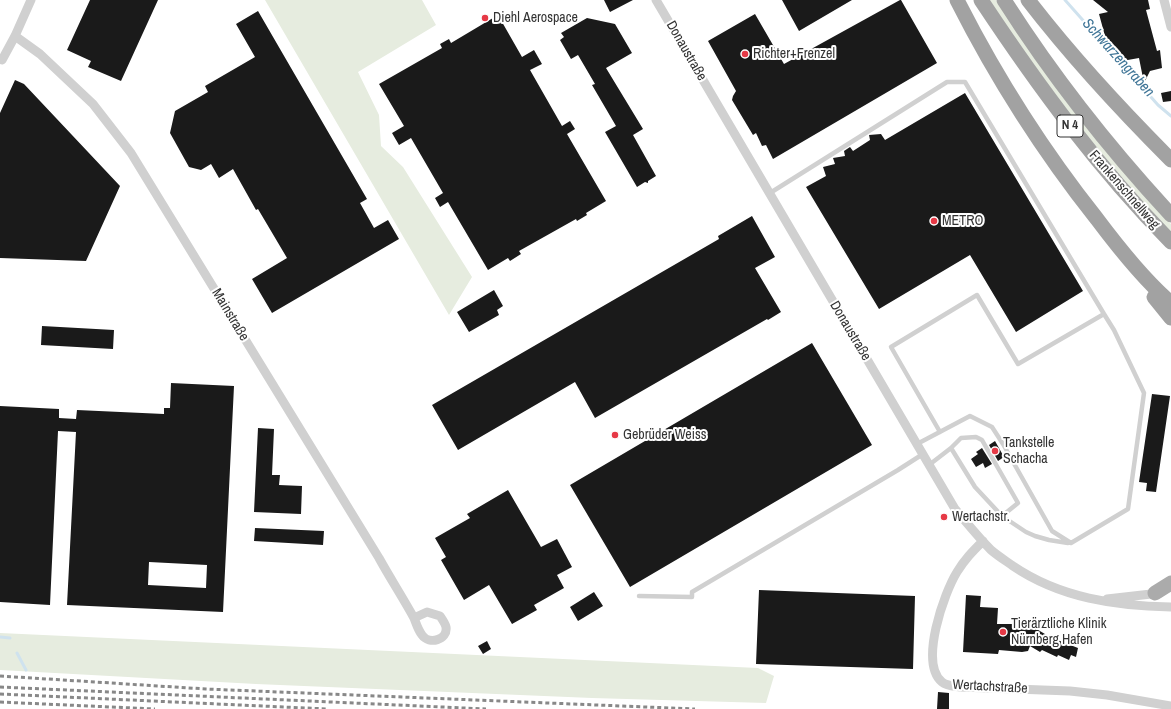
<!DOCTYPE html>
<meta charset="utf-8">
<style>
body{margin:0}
canvas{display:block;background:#fff}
</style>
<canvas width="1171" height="709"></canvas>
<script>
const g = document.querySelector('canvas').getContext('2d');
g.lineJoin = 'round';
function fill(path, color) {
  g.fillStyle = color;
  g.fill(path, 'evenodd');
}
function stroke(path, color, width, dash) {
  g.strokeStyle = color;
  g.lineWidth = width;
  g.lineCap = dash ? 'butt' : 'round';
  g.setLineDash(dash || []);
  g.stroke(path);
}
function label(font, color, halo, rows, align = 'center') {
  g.font = font + ' "Archivo Narrow",sans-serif';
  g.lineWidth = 4;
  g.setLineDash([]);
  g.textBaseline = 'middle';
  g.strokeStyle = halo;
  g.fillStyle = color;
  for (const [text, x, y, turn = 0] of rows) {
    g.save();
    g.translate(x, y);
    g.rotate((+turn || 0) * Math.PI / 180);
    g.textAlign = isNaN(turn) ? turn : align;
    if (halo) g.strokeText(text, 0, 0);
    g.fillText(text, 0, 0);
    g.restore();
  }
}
fill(new Path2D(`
 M265 0H422L436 25 358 72 379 115 381 146 403 167 472 277 449 315Z
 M988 0H996L1027 47 1163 216 1171 224V234L1074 123Z
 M0 633 758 668 774 676 766 703 592 698 256 684 0 670Z`), '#e6ecdf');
stroke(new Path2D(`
 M1065 0 1135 79 1158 105 1171 116
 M0 637 10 638
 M17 653 26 670`), '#cfe2ee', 3);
fill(new Path2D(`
 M90 0H158L121 81 88 67 91 61 67 50Z
 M604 0H633L610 12Z
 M782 0H852L799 31Z
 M900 0H901L937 63 773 159 766 145 762 146 756 133 753 135 732 100 733 96 736 91 708 41 755 14 784 64Z
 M1093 0H1148L1150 9 1146 10 1157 51 1160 50 1162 68 1150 71 1144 83 1139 58 1122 61 1105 36 1099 14 1108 12Z
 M258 11 367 199 360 203 374 228 388 220 399 239 272 313 252 279 287 258 258 209 256 210 233 169 219 178 211 164 201 170 189 167 170 133 175 111 208 92 205 86 255 57 236 24Z
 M498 15 522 57 534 50 542 64 530 70 562 126 570 121 575 129 567 134 606 201 586 213 587 215 577 221 576 219 519 251 521 254 510 261 508 258 488 270 448 202 440 207 435 198 443 193 411 138 399 145 392 133 404 126 379 84 442 48 440 44 449 39 451 43Z
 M587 18 615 24 632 53 606 68 643 129 633 135 656 176 648 181V183L645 182 637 187 605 132 616 126 592 85 595 84 578 55 571 59 560 40 564 37 561 33Z
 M15 80 24 84 120 186 86 261 0 258V113Z
 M1171 91V101L1163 102 1161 93Z
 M965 93 1083 291 1016 332 970 255 879 309 806 187 826 176 823 167 835 164 833 158 845 156 844 151 850 147 853 151 870 140 869 135 881 134 885 140Z
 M752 216 775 257 755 268 781 312 768 320 767 319 595 418 575 382 458 450 432 405 719 239 718 236Z
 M494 290 503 306 497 310 499 315 469 332 457 312Z
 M42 326 114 330 113 349 41 345Z
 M812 343 872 445 630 587 570 485Z
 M171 383 234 386 223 612 67 605 76 432 58 431 50 605 0 602V406L59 409V418L76 419 77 410 164 414V408H170ZM149 562 207 565 206 588 148 585Z
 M1152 394 1170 396 1156 492 1146 491 1147 483 1139 482Z
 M258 428 274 429 272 475H280L279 485 302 486 301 514 254 512Z
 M995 441 1004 457 998 461 989 445Z
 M982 448 992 464 985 468 983 463 976 467 971 459 978 454 976 452Z
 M508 490 541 547 557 539 572 567 557 575 564 588 534 605 537 610 512 624 489 585 464 600 441 560 446 557 435 538 470 518 467 514Z
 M255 528 324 531 323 545 254 541Z
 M759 590 915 596 913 669 756 664Z
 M594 592 603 606 578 621 570 607Z
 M966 595 981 596 980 607 998 608 997 624H1021L1023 621 1050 637 1078 648 1076 657 1071 655 1069 660 1058 655 1057 657 1042 650 1040 652 1030 646 1028 651 1022 652 999 650 998 654 963 652Z
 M487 641 491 649 483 654 478 646Z
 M938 692 949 693V709H937Z`), '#1a1a1a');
stroke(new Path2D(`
 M770 193 947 82H965L1104 314 1114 330 1144 393 1128 509 1071 543 1052 531 1003 444 992 427 970 416 917 444
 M940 432 891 347 977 295 1018 364 1104 314
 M951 448 975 487 1002 516 1026 532 1035 536 1049 540 1068 543
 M929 465 951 448 961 438 976 437 982 440 1018 503 1002 516
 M639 596 692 597V592L898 470 923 454`), '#d0d0d0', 4.5);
stroke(new Path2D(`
 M656 0 955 509C967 523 978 537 991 550 998 556 1006 561 1013 566 1060 598 1116 606 1171 607
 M1164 0 1171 27
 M15 36 40 54 93 104 131 153 379 558C390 578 403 598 414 618 416 623 418 630 422 635 429 645 448 640 446 627 445 623 442 619 440 616L427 612 414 618
 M2 60 15 36 31 0
 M983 541C972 552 965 559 957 572 944 593 919 663 942 682 947 686 953 686 960 687L1070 691 1107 695 1171 706
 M1107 599 1160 593`), '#d0d0d0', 9);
stroke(new Path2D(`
 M1155 593 1171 583`), '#ababab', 15);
stroke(new Path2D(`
 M957 0C996 77 1043 151 1097 219 1118 247 1144 280 1171 303
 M981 0C1038 86 1099 169 1171 242
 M1004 0C1053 77 1109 148 1171 215
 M1028 0C1072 57 1120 109 1171 160
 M1154 297 1171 318`), '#a2a2a2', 15);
stroke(new Path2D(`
 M0 676 206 689 695 709
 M0 687 486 709
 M0 694 327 709
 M0 702 155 709`), '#888', 3, [4, 3]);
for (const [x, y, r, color] of [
 [485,18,4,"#e63946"],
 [745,54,4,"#e63946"],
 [934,221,4,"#e63946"],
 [615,435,4,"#e63946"],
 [995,451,4,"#e63946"],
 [944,517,4,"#e63946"],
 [1003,632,4,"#e63946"]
]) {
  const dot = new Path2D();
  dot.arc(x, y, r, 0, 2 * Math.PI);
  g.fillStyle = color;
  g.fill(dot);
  stroke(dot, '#fff', 1.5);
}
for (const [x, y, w] of [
 [1070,126,26]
]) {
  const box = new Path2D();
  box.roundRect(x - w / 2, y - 11, w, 22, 3);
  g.fillStyle = '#fff';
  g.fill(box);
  stroke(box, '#333', 1);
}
label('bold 13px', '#333', null, [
 ["N 4",1070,126]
]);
label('14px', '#333', '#fff', [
 ["Diehl Aerospace",493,18],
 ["Richter+Frenzel",753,54],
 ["METRO",942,221],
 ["Gebrüder Weiss",623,435],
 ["Tankstelle",1003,443],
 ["Schacha",1003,459],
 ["Wertachstr.",952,517],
 ["Tierärztliche Klinik",1011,624],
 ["Nürnberg Hafen",1011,640]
], 'left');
label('14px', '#333', '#fff', [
 ["Donaustraße",686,51,60],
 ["Frankenschnellweg",1124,190,49],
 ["Mainstraße",230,315,59],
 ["Donaustraße",850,331,59],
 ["Wertachstraße",990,687,3]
]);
label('italic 15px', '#3f7597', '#fff', [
 ["Schwarzengraben",1118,58,48]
]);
</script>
